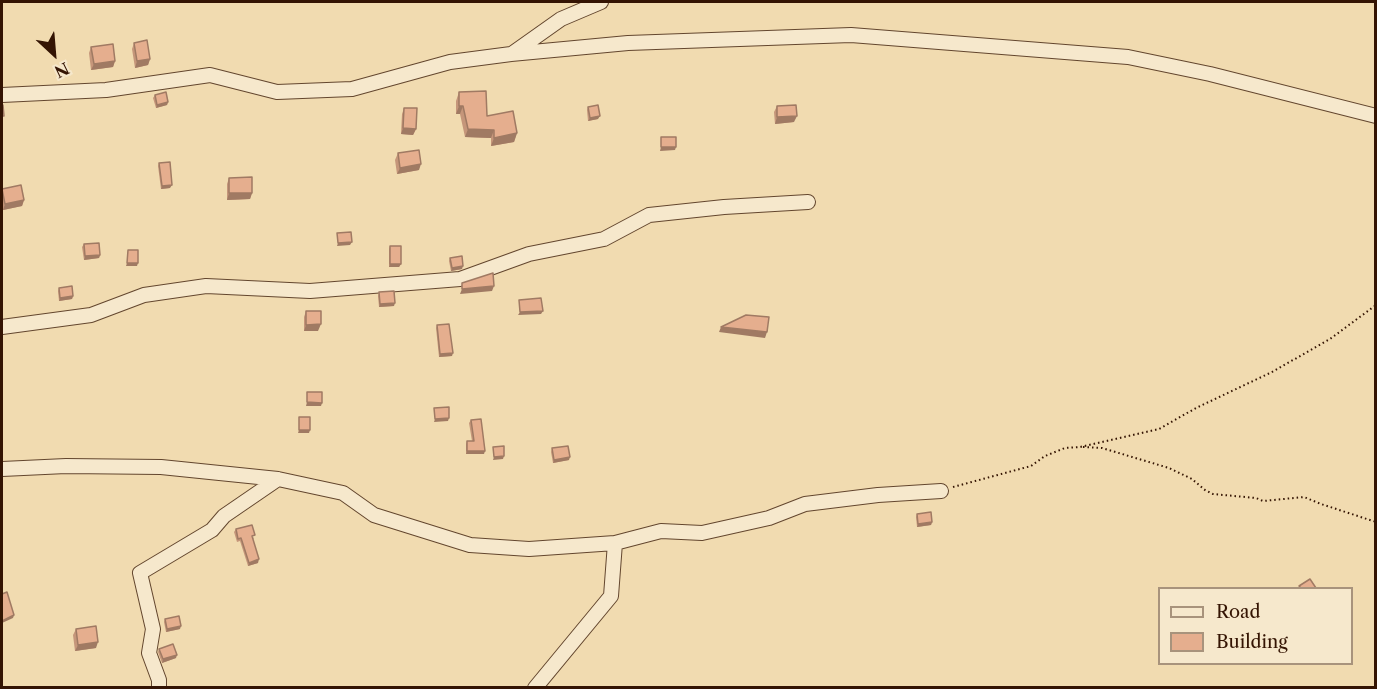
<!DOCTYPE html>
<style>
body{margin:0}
#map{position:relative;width:1377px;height:689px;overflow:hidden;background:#f1dbb0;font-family:"Libre Caslon Text",serif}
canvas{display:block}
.frame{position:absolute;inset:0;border:3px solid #341403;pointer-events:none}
.legend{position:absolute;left:1158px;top:587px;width:195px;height:78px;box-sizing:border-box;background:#f6e8cc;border:2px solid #a8937c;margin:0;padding:8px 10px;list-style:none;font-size:18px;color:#341403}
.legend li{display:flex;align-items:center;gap:12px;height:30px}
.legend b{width:30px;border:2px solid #a8937c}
.north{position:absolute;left:24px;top:24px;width:60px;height:60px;-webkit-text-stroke:4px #f6e8cc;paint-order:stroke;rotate:154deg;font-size:16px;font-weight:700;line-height:24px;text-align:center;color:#341403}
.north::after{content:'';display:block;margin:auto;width:21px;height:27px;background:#341403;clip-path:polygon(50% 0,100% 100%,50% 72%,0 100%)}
</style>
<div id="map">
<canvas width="1377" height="689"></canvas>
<div class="frame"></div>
<ul class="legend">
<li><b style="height:8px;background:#f6e8cc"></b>Road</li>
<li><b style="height:16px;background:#e5ae8e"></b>Building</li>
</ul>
<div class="north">N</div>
</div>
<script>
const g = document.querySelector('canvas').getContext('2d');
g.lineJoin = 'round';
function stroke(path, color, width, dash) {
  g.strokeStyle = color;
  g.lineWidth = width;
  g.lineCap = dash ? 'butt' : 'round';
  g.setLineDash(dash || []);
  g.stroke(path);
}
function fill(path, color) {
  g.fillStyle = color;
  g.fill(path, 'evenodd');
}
const minor = new Path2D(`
 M513 53 561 19 601 2
 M2 95 106 90 210 75 277 92 352 89 450 62 511 54 628 43 851 35 1128 57 1210 74 1376 116
 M2 327 91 315 144 295 206 286 310 291 460 279 529 254 604 239 649 215 724 207 808 202
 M2 469 66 466 161 467 278 479 343 493 374 515 470 545 529 549 615 543 661 531 702 533 769 518 805 504 878 495 941 491
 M159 688V680L149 653 153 629 140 573 212 530 224 516 278 479
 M535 688 611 596 615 543`);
stroke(minor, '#63462e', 16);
stroke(new Path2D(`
 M1083 447 1102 448 1169 468 1192 479 1205 490 1213 494 1256 498 1263 501 1304 497 1321 504 1376 522
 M953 487 1031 466 1045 456 1065 448 1080 447 1159 429 1196 408 1272 372 1330 339 1376 305`), '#341403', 2, [1.5, 3]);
stroke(minor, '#f6e8cc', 14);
fill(new Path2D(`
 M134 43 150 59 148 65 135 68 132 49Z
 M91 47 115 61 113 67 91 70 89 53Z
 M459 92 487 116 517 133 514 142 491 146V138L465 137 460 114H456V101Z
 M155 95 168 102 167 105 156 108 153 98Z
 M777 106 794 122 775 124 774 112Z
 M588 107 598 119 588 121 587 110Z
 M404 108 416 129 413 135 401 134 402 114Z
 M398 153 419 170 397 174 395 160Z
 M159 163 170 188 161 189 158 166Z
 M229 178 252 193 250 199 227 200V184Z
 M2 189 24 200 22 206 3 210 2 205Z
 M84 244 100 255 99 258 84 260 82 247Z
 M390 246 401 264 399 267H389V249Z
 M450 258 462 269 451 271 449 261Z
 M59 288 73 296 72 299 59 301 58 291Z
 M379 292 394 306 379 307 378 296Z
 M306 311 318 331H304V317Z
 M437 325 452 356 439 357 436 328Z
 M471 420 484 454H466V444L467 441H472L469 423Z
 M552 448 569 460 553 463 551 452Z
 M917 514 932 522 931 525 917 527 916 517Z
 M236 529 254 538 253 539 258 563 248 566 240 541 237 542 234 532Z
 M165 619 180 629 166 632 164 622Z
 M76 629 96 648 75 651 73 635Z
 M159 649 176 658 162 663 158 652Z`), '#c5967a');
fill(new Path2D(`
 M150 59 148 65 135 68 137 61Z
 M115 61 113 67 91 70 94 64Z
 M168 102 167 105 156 108 157 105Z
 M459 106H463L460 114H456Z
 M600 116 598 119 588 121 590 118Z
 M797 116 794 122 775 124 777 117Z
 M403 128 416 129 413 135 401 134Z
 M468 129 494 130 491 138 465 137Z
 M517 133 514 142 491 146 494 138Z
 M661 147H676L675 150 660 151Z
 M421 164 419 170 397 174 400 168Z
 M172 185 170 188 161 189 162 186Z
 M229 193H252L250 199 227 200Z
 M24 200 22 206 3 210 5 204Z
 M352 242 350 245 337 246 338 243Z
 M100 255 99 258 84 260 85 256Z
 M127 263H138L137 266H126Z
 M390 264H401L399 267H389Z
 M463 266 462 269 451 271 452 268Z
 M494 286 492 291 460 294 462 289Z
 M73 296 72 299 59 301 60 298Z
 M395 303 394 306 379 307 380 304Z
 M543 311 541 314 518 315 520 312Z
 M321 324 318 331H304L306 325Z
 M721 327 767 332 765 338 719 332Z
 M453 353 452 356 439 357 440 354Z
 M307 402 322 403 321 406H306Z
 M449 418 448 421 434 422 435 419Z
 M299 430H310L309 433H298Z
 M467 451H485L484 454H466Z
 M504 456 503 459 493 460 494 457Z
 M570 457 569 460 553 463 554 460Z
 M932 522 931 525 917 527 918 524Z
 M259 559 258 563 248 566 249 563Z
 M14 615 13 618 2 623V621Z
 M181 626 180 629 166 632 167 629Z
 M98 642 96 648 75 651 78 645Z
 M177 655 176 658 162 663 163 659Z`), '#a07a63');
const building = new Path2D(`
 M147 40 150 59 137 61 134 43Z
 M113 44 115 61 94 64 91 47Z
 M486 91 487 116 513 111 517 133 494 138V130L468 129 463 106H459V92Z
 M166 92 168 102 157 105 155 95Z
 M2 105H3L4 116H2Z
 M598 105 600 116 590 118 588 107Z
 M796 105 797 116 777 117V106Z
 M404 108H417L416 129 403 128Z
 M661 137H676V147H661Z
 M419 150 421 164 400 168 398 153Z
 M170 162 172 185 162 186 159 163Z
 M252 177V193H229V178Z
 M21 185 24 200 5 204 2 189Z
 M351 232 352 242 338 243 337 233Z
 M99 243 100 255 85 256 84 244Z
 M390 246H401V264H390Z
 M128 250H138V263H127Z
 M462 256 463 266 452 268 450 258Z
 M493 273 494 286 462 289V283Z
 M72 286 73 296 60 298 59 288Z
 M394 291 395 303 380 304 379 292Z
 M541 298 543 311 520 312 519 300Z
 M306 311H321V324L306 325Z
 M746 315 769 317 767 332 721 327Z
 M449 324 453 353 440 354 437 325Z
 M307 392H322V403L307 402Z
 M449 407V418L435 419 434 408Z
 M299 417H310V430H299Z
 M481 419 485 451H467V441H474L471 420Z
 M504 446V456L494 457 493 447Z
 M568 446 570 457 554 460 552 448Z
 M931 512 932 522 918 524 917 514Z
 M252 525 255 535 252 536 259 559 249 563 241 538 238 539 236 529Z
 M1310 579 1316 588H1301L1299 586Z
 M7 592 14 615 2 621V594Z
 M179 616 181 626 167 629 165 619Z
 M96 626 98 642 78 645 76 629Z
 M173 644 177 655 163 659 159 649Z`);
fill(building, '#e5ae8e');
stroke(building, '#a07a63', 1.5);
</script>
